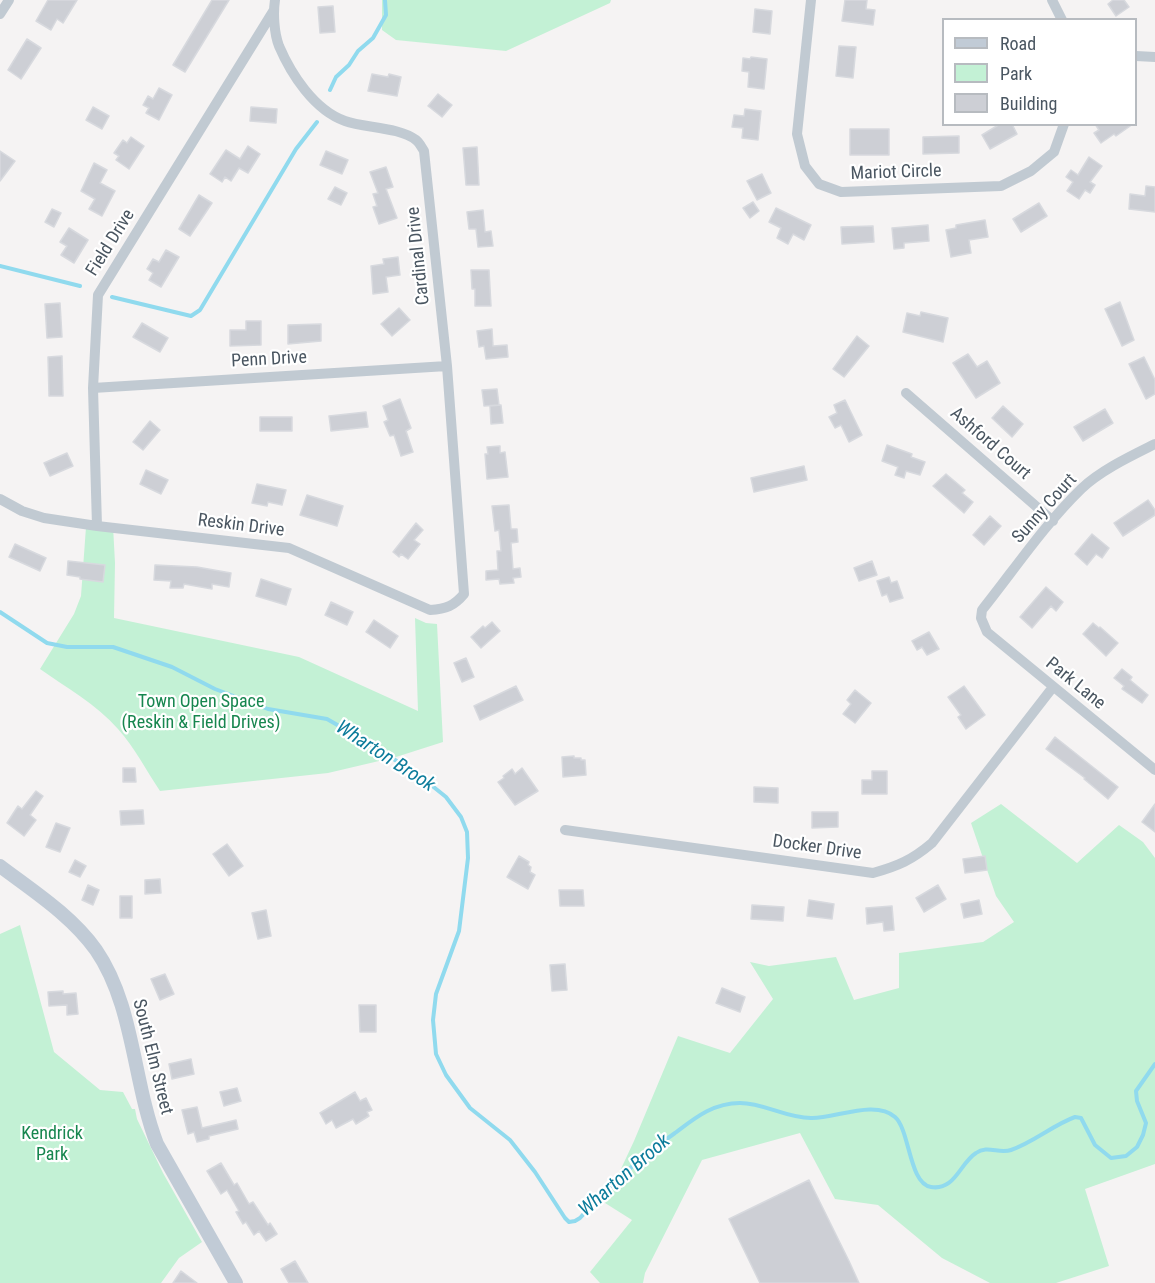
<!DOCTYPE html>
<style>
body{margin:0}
#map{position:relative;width:1155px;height:1283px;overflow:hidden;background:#f5f3f3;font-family:"Roboto Condensed",sans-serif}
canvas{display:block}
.legend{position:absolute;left:942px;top:18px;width:195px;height:108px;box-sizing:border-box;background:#fff;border:2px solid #b7bbc0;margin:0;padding:8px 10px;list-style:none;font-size:18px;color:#4a5661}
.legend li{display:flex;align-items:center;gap:12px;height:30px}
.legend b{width:30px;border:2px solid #b7bbc0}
</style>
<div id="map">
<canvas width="1155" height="1283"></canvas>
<ul class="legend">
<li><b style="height:8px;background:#c1cbd6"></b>Road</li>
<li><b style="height:16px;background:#c3f1d5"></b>Park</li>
<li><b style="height:16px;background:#cdcfd5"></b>Building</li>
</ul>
</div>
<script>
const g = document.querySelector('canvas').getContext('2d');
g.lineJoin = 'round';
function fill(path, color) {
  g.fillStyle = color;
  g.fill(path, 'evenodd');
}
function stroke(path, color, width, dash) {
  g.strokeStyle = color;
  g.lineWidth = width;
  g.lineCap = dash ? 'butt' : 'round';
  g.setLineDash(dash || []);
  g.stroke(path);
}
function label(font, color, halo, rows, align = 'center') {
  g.font = font + ' "Roboto Condensed",sans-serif';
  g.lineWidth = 4.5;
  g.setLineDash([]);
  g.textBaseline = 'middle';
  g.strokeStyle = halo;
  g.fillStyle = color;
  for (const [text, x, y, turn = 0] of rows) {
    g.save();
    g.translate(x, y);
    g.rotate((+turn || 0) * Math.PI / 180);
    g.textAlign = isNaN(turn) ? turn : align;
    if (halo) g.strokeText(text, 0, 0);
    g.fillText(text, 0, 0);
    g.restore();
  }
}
fill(new Path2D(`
 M382 0H611L610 3 506 51 396 40 382 30Z
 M113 526 115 563 114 618 299 657 418 711 415 618 426 623 437 624 443 742 396 757 328 773 160 791C146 770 135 748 118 729 96 704 67 688 40 669L74 614 81 596 86 527Z
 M1001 804 1077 863 1119 825 1143 842 1155 858V1164L1085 1189 1109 1266 1056 1283H990L942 1258 878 1205 835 1199 800 1133 702 1160 645 1273 643 1283H600L590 1272 632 1220 605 1203 634 1141 678 1036 730 1053 773 999 750 962 769 966 836 957 854 1000 899 988V953L983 942 1014 922 996 896 971 823Z
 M20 925 54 1052 100 1090 123 1092 132 1109H135L137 1119 163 1173 202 1242 179 1258 161 1283H0V934Z`), '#c3f1d5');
stroke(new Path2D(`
 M330 90 336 77 349 65 358 51 373 38 386 15 385 0
 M0 266 80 286
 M112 297 191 316 200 310 296 149 317 122
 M0 612 47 643 67 647H113L172 667 215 689 268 709 327 719 367 742 420 776 446 797 461 817 467 832 468 858 459 931 436 994 433 1020 436 1054 446 1075 470 1108 510 1140 535 1172 565 1218 569 1222 575 1221 580 1218C610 1184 638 1159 675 1133 695 1118 713 1103 740 1103 764 1103 786 1118 811 1118 834 1119 875 1099 895 1117 910 1130 909 1184 931 1187 955 1191 960 1163 976 1153 987 1145 999 1154 1011 1150 1034 1142 1053 1125 1075 1117L1081 1118 1095 1145 1111 1158 1126 1156 1137 1147 1143 1135 1146 1123 1137 1101 1136 1091 1155 1064`), '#90daee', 4);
const building = new Path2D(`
 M48 0H77L63 23 57 19 51 30 36 21Z
 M212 0H229L185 72 173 65Z
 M845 0H867L866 9 875 10 873 25 842 21Z
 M1113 0H1124L1129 7 1116 16 1108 4Z
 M333 6 335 32 320 33 318 7Z
 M755 9 772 11 770 34 753 32Z
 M27 39 41 48 21 79 8 70Z
 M839 46 856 47 853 78 836 76Z
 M751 57 767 59 764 89 748 87 749 72 742 71 743 58 750 59Z
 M372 74 388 77 389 74 401 77 397 96 368 91Z
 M159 88 172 95 159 120 146 113 149 108 143 105 148 96 153 99Z
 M438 94 452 105 442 117 428 106Z
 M93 107 109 116 102 129 86 120Z
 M251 107 277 109 276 123 250 121Z
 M745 109 761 111 758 140 742 138 743 128 732 127 734 115 744 116Z
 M1000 124H1012L1017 134 990 149 982 135Z
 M1095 124H1133L1116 136 1114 134 1101 143 1094 133 1099 130Z
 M850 129H889V155H850Z
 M959 136V153L923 154V137Z
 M131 137 144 146 129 169 116 160 119 156 114 153 123 140 127 143Z
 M248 146 260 154 248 173 239 168 231 181 225 177 222 182 210 174 226 150 240 159Z
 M477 147 479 185H466L463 148Z
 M0 151 15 161 0 181Z
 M326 151 348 160 342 174 320 165Z
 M1089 157 1102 166 1090 182 1095 185 1090 193 1085 190 1079 199 1067 191 1073 182 1066 177 1071 170 1078 175Z
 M94 163 107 170 100 183 115 191 102 216 89 209 95 199 81 191Z
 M386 167 393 187 386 189 397 218 379 224 373 207 377 206 373 194 378 193 370 172Z
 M762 174 771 193 757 200 747 181Z
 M1146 186 1155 187V212L1129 209 1130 194 1145 196Z
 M335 187 347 193 341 205 328 199Z
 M199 195 212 203 190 236 179 229Z
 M753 202 759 211 750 218 743 208Z
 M1039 203 1047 216 1021 232 1013 219Z
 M776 208 811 225 804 240 793 234 788 244 777 238 781 228 769 222Z
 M52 209 61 213 54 227 45 222Z
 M483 210 485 232 491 231 493 246 478 247 476 229H469L467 212Z
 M985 220 988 237 969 240 971 253 951 257 946 230 956 228V225Z
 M928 225 929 241 904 243V248L894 249 892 228Z
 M873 226 874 242 842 244 841 227Z
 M69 228 88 240 74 263 61 255 67 246 60 242Z
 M166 250 179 257 161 287 149 280 153 273 147 269 153 259 159 262Z
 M398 257 400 275 386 277 388 292 373 294 371 266 384 264 383 259Z
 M471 270H489L491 306H475V289H472Z
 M1120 302 1134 340 1122 346 1105 309Z
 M60 303 62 337 47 338 45 304Z
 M399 308 410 320 392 336 381 324Z
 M921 312 948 318 943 342 903 332 907 313 920 316Z
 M246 321H261V345L230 346V330H246Z
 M142 323 168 338 160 352 133 337Z
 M321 324V341L288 344V325Z
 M492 329 493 346 507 345 508 357 486 359 484 346 479 347 477 331Z
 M857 336 869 346 844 377 833 369Z
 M968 354 977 367 987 361 1000 383 976 398 953 363Z
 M62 356 63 396H49L48 357Z
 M1144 357 1155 380V394L1146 399 1129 364Z
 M497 389 499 405 484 406 482 390Z
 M400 399 411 428 406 431 413 452 401 456 394 435 390 436 384 422 388 420 383 406Z
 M845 400 862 435 849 442 841 425 835 428 829 417 837 413 834 405Z
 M501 405 503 423 491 424 490 406Z
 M1003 406 1023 424 1012 437 992 418Z
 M1105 409 1113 423 1083 441 1074 427Z
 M366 412 368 427 331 431 329 416Z
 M260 417H292V431H260Z
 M150 421 160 430 143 450 133 442Z
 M887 445 912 454 911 457 925 462 920 475 906 471 904 478 895 475 898 467 882 461Z
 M500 446V453L505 452 508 477 487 479 485 454H488L487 447Z
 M67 453 73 466 50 476 44 463Z
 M804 466 807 480 754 492 751 478Z
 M146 470 168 480 161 494 140 484Z
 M946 474 965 490 962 493 973 502 964 513 933 486Z
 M257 484 286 490 282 505 268 502 267 506 252 503Z
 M307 495 343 506 337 526 300 515Z
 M1148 500 1155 510V515L1123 536 1114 523Z
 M509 505 511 529H517L518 542 511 543 513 569 520 568 521 577 513 578 514 583 500 584 499 579 486 580V571L498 570 497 551H501L499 530 495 531 492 506Z
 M990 516 1001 526 984 545 973 535Z
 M416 523 423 530 414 540 420 544 408 559 401 554 399 557 393 552Z
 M1092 534 1109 548 1102 558 1096 554 1087 565 1075 554Z
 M15 544 46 558 40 571 9 557Z
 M68 561 105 565 103 582 80 579V577L67 575Z
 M872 561 877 575 859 581 854 568Z
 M155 565 197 567 231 573 229 587 212 584V589L184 584 183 588H170L171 581 154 580Z
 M889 577 891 583 897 581 903 598 890 602 887 594 882 596 877 581Z
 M261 579 291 589 286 605 256 596Z
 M1046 587 1063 602 1056 611 1051 606 1032 628 1020 617Z
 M331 602 353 612 347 625 325 615Z
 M374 620 398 636 390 648 366 632Z
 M492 622 500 631 481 648 471 637 483 626 485 628Z
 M1093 623 1099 628 1100 627 1118 643 1106 656 1083 634Z
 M929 632 939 649 927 655 922 647 917 650 912 641Z
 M466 658 474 677 462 682 454 663Z
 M1122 669 1132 677 1130 680 1148 695 1142 703 1122 689 1124 686 1114 678Z
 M516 686 523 700 480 720 474 706Z
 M964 686 985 715 966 729 958 717 961 715 948 697Z
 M855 690 871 703 855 723 843 714 851 704 847 700Z
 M1055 737 1118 787 1108 799 1084 779 1085 778 1046 749Z
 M574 756V758H581V760H585L586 775 563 777 562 757Z
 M123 768H135L136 782H123Z
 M522 768 538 791 515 805 498 782 504 778 503 776 512 769 515 774Z
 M872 771H887V794H862V780H872Z
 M754 787 778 788V803L754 802Z
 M36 791 43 796 30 815 36 820 24 836 7 823 18 806 22 809Z
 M1155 804V832L1142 822Z
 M143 810 144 824 121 825 120 811Z
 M812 812H838V827L812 828Z
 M56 823 70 828 60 852 46 847Z
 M227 844 243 866 229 876 213 854Z
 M519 856 529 862 528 865 531 867 530 872 535 875 528 889 507 877Z
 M985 856 987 870 965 873 963 859Z
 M75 860 86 866 80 877 69 872Z
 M160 879 161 893 145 894V880Z
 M88 885 99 890 93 905 82 900Z
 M938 885 946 899 924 912 916 898Z
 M559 890H583L584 906H560Z
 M120 896H132V918H120Z
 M809 900 834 904 832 919 807 916Z
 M979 900 982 914 964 918 961 904Z
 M752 905 784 907 783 921 751 919Z
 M892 906 894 930 884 931 883 922 867 924 866 908Z
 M266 910 271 936 258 939 252 913Z
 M565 964 567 990 552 991 550 965Z
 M165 974 174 994 160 1000 151 979Z
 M722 988 745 997 740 1012 716 1003Z
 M63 991V994L76 993 78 1014 67 1015V1005L49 1006 48 992Z
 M359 1005H376V1032H360Z
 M191 1059 194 1074 172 1079 169 1064Z
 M237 1088 241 1101 224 1106 220 1092Z
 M355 1092 360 1101 366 1098 372 1110 367 1112 369 1116 356 1124 353 1119 336 1128 332 1120 326 1124 320 1113Z
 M197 1107 202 1128 236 1120 238 1129 209 1136V1139L197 1142 194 1132 188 1134 182 1110Z
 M221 1163 234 1185 237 1183 249 1204 253 1202 268 1225 270 1223 277 1234 266 1241 259 1231 254 1235 246 1222 243 1224 236 1212 239 1211 227 1190 221 1194 207 1171Z
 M809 1180 849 1261 859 1283H760L729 1219Z
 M295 1261 308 1283H289L281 1269Z
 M181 1271 197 1283H173Z`);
fill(building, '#cdcfd5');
stroke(building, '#d7d9de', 1.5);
stroke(new Path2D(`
 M811 0 797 134 805 166 819 184 841 192 1001 186 1031 171 1054 152 1064 124
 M1052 0 1062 20
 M0 14 9 0
 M1136 56 1155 57
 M93 388 447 366
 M906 393 1053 521
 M1155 444C1131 456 1101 470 1081 489 1044 525 1014 570 982 610L981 618 987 632 1155 770
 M0 499 22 511 44 518 97 526 289 548 430 610C446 609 454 606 464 594L447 366 424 151C422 148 419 142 416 140 399 127 365 128 345 121 314 110 291 74 279 46 274 33 273 13 275 0
 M97 526 93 388 98 295 274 10
 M565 830 873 873C898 866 912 860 932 843L1053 687`), '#c1cad2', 10);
stroke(new Path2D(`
 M0 866C33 891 71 915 96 950 134 1005 133 1082 157 1144L236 1283`), '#c1cbd6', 14);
label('18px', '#4a5661', '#fff', [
 ["Mariot Circle",896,173,-2],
 ["Field Drive",111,243,-58],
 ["Cardinal Drive",419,256,-96],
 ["Penn Drive",269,360,-3],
 ["Ashford Court",990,444,41],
 ["Sunny Court",1045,509,-48],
 ["Reskin Drive",241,526,7],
 ["Park Lane",1075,684,39],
 ["Docker Drive",817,848,8],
 ["South Elm Street",152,1057,76]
]);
label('18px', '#17864f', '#fff', [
 ["Town Open Space",201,702],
 ["(Reskin & Field Drives)",201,723],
 ["Kendrick",52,1134],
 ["Park",52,1155]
]);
label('italic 20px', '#0c7c9b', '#fff', [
 ["Wharton Brook",385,757,33],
 ["Wharton Brook",625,1176,-41]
]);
</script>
